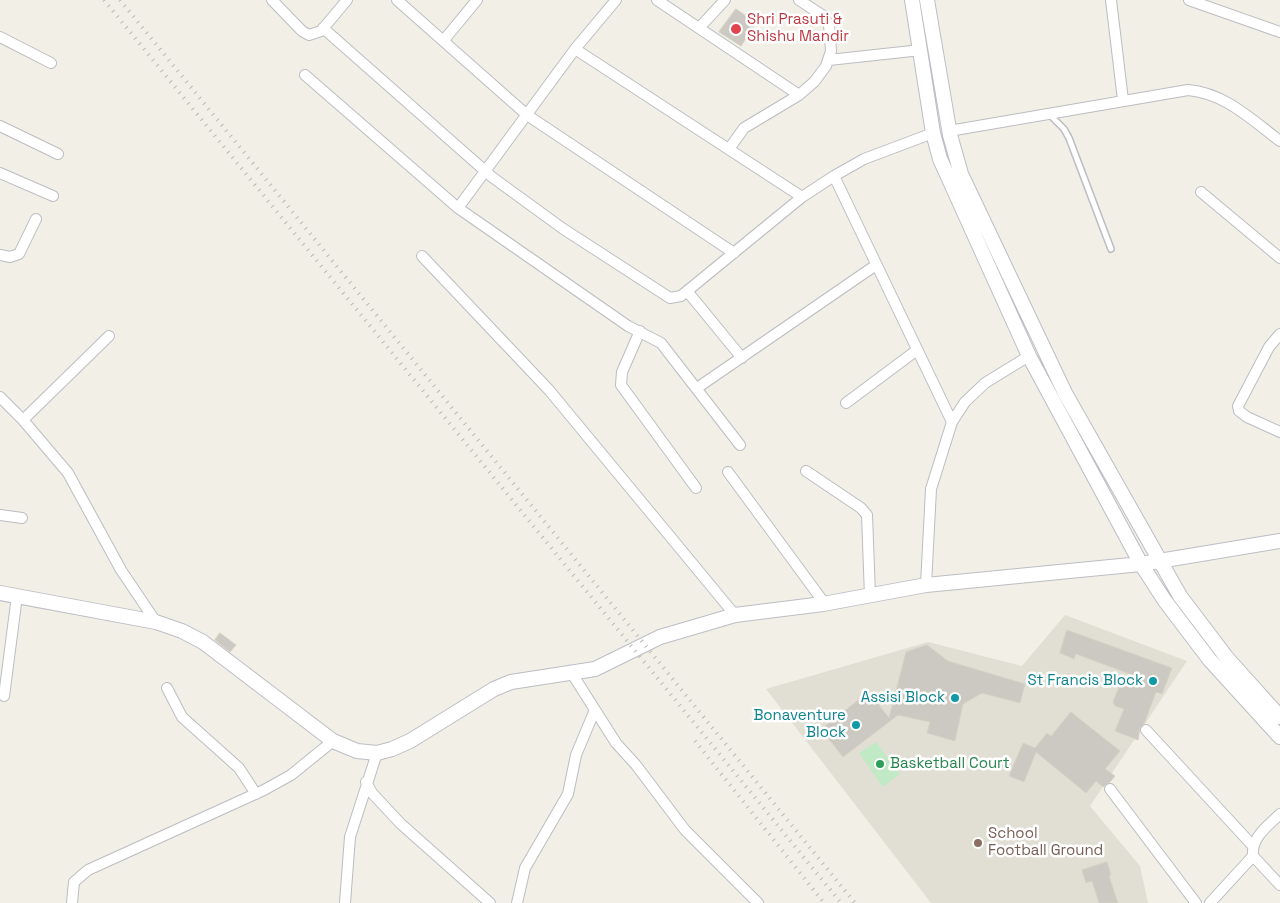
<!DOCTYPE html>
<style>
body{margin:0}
canvas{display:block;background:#f1efe6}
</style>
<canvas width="1280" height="903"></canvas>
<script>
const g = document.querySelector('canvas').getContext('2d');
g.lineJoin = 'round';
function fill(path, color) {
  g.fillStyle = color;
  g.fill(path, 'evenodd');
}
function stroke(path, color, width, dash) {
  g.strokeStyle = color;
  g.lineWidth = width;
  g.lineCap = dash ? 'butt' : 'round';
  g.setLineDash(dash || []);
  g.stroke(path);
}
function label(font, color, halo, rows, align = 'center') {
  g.font = font + ' "Space Grotesk",sans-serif';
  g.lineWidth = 5;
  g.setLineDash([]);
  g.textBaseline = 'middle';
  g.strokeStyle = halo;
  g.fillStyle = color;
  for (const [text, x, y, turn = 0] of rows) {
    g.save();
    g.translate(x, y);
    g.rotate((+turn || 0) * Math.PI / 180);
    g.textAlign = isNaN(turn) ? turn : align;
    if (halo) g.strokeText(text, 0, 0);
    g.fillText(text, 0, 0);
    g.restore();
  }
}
fill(new Path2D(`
 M1065 615 1187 661 1090 806 1140 866 1148 903H931L766 689 928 642 1022 666Z`), '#e1dfd4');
fill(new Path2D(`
 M876 742 900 774 883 787 859 753Z`), '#c2e9c5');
const building = new Path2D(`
 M736 9 756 23 741 46 719 32Z
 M1067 630 1172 668 1162 694 1156 692 1144 724 1140 728 1138 740 1115 731 1124 709 1115 706 1113 702 1119 687 1141 678 1076 654 1074 659 1060 653Z
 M220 633 236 645 230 652 215 640Z
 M927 645 948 661 1025 684 1020 703 982 693 963 704 955 741 927 733 930 722 898 715 843 757 821 729 869 692 889 718 906 652Z
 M1071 712 1120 751 1105 769 1115 776 1110 782 1103 787 1096 781 1086 793 1036 752 1024 782 1009 776 1023 743 1035 748 1047 733 1051 736Z
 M1107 862 1111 875 1109 876 1118 903H1099L1092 881 1086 883 1082 870Z`);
fill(building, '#ccc9c3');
stroke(building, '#d6d2c4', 1);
const lane = new Path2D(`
 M1049 114 1064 129 1069 138 1111 249`);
const street = new Path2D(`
 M272 0 302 31 309 35 321 31 347 0
 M397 0 527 115 734 253
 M657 0 799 95
 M1111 0 1123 100
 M1189 0 1280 32
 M323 28 492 177 562 228 670 298 681 296 802 197 834 176 864 159 933 133
 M699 28 725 0
 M0 37 51 63
 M444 40 477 0
 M575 49 802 197
 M829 60 921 50
 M305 75 458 208 628 326 661 343 740 445
 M0 126 58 154
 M949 131 1188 90C1225 93 1252 120 1280 141
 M729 149 744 128 799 95 814 82 826 66 831 51 829 25 822 15 799 0
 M0 173 53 196
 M834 176 952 422
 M1201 192 1280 258
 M458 208 575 49 616 0
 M0 255 10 257 19 254 36 219
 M422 256 549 390 735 615
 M687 291 742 358
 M640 331 622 372 621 385 696 488
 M1280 334 1269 347 1238 406 1239 411 1247 417 1280 432
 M697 388 876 265
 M0 397 23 420 68 473 121 570 156 622
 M846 403 917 350
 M23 420 109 336
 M806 471 861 508 867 515 870 596
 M728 472 825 604
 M0 515 22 518
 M926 585 931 489 952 422 965 402 985 383 1029 356
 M571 672 616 743 636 765 685 830 758 903
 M167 688 182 717 239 768 256 794
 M4 696 17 596
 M1146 730 1253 846
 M366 782 372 793 401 824 490 903
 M1110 789 1196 903
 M1280 814C1268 826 1251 837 1253 856L1280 885
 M72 903 74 882 88 870 264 790 291 775 333 741
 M345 903 350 837 377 753
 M517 903 525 868 568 794 576 755 594 712
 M1210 903 1253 856`);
const secondary = new Path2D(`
 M912 0 933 133 940 159 1029 356 1141 564 1165 601 1209 659 1280 737
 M927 0 950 135 961 174 1065 393 1180 596 1227 658 1280 717
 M0 593 156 622 182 631 203 642 333 741 357 751 377 753 392 749 410 741 494 689 511 682 595 669 660 637 735 615 823 604 926 585 1141 564 1280 541`);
stroke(lane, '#bbbdc2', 8);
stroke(street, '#bbbdc2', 12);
stroke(secondary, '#bcbec5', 16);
stroke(lane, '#fff', 5);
stroke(street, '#fff', 10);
stroke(secondary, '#fff', 14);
stroke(new Path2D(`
 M104 0 841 903
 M120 0 855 903
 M695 741 824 903`), '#b7b8b8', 4, [1, 6]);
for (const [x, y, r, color] of [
 [736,29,6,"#e0444e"],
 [1153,681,5,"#0f9aa8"],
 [955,698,5,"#0f9aa8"],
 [856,725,5,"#0f9aa8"],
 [880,764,5,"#2e9e5b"],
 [978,843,5,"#8d6e63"]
]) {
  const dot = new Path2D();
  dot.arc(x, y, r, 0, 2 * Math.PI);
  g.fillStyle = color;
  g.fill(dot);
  stroke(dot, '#fff', 2);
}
label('15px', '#be3a42', '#fff', [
 ["Shri Prasuti &",747,20],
 ["Shishu Mandir",747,37]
], 'left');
label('15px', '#0d838f', '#fff', [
 ["St Francis Block",1143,681],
 ["Assisi Block",945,698],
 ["Bonaventure",846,716],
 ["Block",846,733]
], 'right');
label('15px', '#27864d', '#fff', [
 ["Basketball Court",890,764]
], 'left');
label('15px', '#785e54', '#fff', [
 ["School",988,834],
 ["Football Ground",988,851]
], 'left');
</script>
